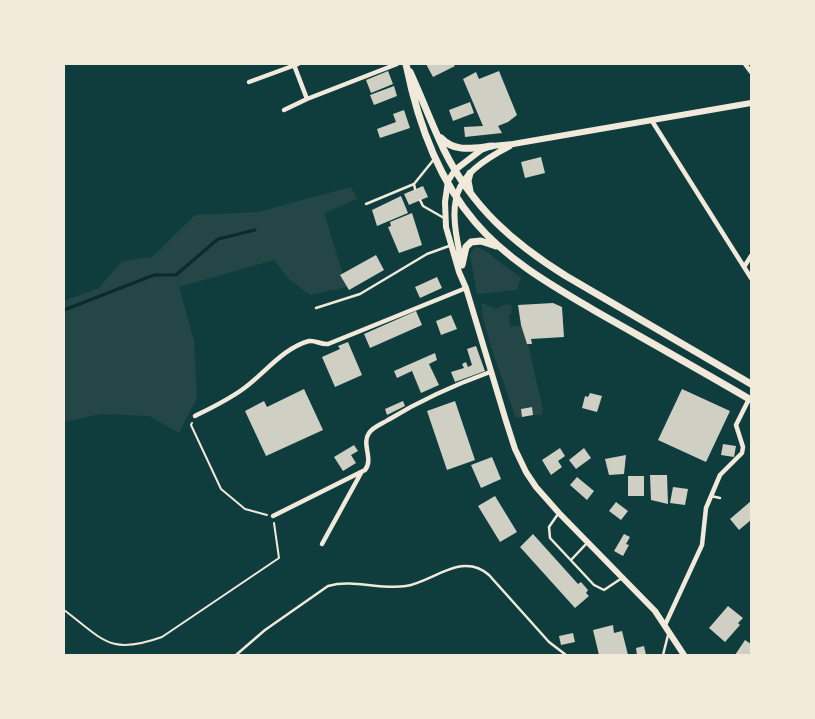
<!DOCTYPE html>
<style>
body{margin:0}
#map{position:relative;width:815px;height:719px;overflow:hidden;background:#0f3d3e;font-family:"Noto Serif",serif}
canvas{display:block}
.frame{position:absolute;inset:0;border:65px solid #f1e9da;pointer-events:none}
</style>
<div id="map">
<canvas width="815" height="719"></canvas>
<div class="frame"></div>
</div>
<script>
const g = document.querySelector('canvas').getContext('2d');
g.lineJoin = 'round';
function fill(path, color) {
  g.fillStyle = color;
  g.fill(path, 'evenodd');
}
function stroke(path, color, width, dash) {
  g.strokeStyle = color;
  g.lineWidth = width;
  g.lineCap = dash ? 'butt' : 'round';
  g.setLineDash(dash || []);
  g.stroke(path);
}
fill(new Path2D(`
 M351 187 357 199 324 213 347 287 310 295 289 279 274 260 179 287 194 341 197 398 179 433 149 416 100 414 64 422V301L99 288 122 261 152 257 195 215 258 212Z
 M477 247 484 250 521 278 517 290 477 294 470 255 472 250Z
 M482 303 496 309 506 304 511 305 512 313 509 315 510 327 521 325 529 348 543 410 541 415H533L532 407 522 409V417L516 418C510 399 478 317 482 303Z`), '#244646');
stroke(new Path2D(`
 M64 310 154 275H176L218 239 255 230`), '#0a2a2b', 3);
fill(new Path2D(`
 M426 64H453L455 66 433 77Z
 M388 71 393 84 371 93 366 80Z
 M499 71 517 115 508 122 498 126 502 133 465 137 464 127 483 126 463 79 476 72 479 79Z
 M394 86 397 96 374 105 370 95Z
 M470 102 474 113 453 121 449 110Z
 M404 110 410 128 380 138 377 129 396 122 393 114Z
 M541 157 545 173 525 178 521 162Z
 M423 186 428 197 409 205 404 194Z
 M401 196 408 213 377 226 372 210Z
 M412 213 422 245 399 253 388 227 391 226 390 222Z
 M376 255 384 270 349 290 340 275Z
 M437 277 442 288 420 298 415 287Z
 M553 303 562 307 564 337 531 339 532 344H527L521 325 518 305Z
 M416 311 422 325 370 348 364 334Z
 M451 315 457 329 441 335 436 321Z
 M348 342 362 375 335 387 322 357 340 349 338 346Z
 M476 346 485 371 455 382 451 372 464 368 462 364 466 362 468 367 472 365 467 349Z
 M435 353 437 360 429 364 439 385 421 393 412 371 397 378 394 371Z
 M304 389 323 430 266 456 245 411 264 401 267 407Z
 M682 389 730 411 706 462 658 440Z
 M590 393 602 396 597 412 582 408 585 396 588 397Z
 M403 401 405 406 387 415 385 409Z
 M455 401 475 460 447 470 427 411Z
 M532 407 533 415 522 417 521 409Z
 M723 444 736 446 734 457 721 455Z
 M354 445 358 451 351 455 356 463 343 471 334 457Z
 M560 448 565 456 558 461 562 467 551 475 542 460Z
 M584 448 591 458 576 469 569 460Z
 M626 455 624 474 609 475 605 459Z
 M492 457 501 479 481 488 471 465Z
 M650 475H667L668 504 651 500Z
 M628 476H644V496H628Z
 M577 477 594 491 587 500 570 485Z
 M673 487 688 489 685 505 670 503Z
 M495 496 517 532 500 542 478 506Z
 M751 501V520L739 530 730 519Z
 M616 502 628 511 621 520 609 511Z
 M533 534 578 584 581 582 588 590 586 593 589 596 575 608 520 547Z
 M624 534 630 537 626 544 629 545 623 556 614 551Z
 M728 606 743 618 738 623 740 625 725 642 709 628Z
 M613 625 614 633 622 631 628 655H599L593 630Z
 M573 633 575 642 561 645 559 636Z
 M745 640 751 644V655H735Z
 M644 646 646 655H637L636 648Z`), '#cfcfc3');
stroke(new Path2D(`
 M192 423 191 425 221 489 245 509 267 515
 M64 610C103 639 109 656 162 637L279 558 274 523`), '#f1e9da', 2);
stroke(new Path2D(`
 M415 189 414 184 435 158
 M420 200 423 206 444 218
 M366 204 414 184
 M316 308 360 294 427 254 449 246
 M711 496 720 498
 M558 514 549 527 550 538 594 585 604 590 622 578
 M571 560 587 543
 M236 655 265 630 328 586C353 579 380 590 406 586 433 582 462 551 489 575L549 642 566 655
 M663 655 668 635`), '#f1e9da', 2.5);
stroke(new Path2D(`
 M745 64 751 72
 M294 65 307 99
 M249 82 298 64
 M284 110 307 99 397 64
 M652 121 751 278
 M744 267 751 256
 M195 416C211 408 228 400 243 389 264 374 283 348 309 341 316 340 321 345 328 344L466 288
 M273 516 365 470C374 459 361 444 369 433 373 427 382 424 388 420 421 400 454 385 490 372
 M322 544 361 473
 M665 625 702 545 706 508 720 475 742 453 743 447 736 425 749 399`), '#f1e9da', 4.5);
stroke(new Path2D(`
 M462 264C448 201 448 178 510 146
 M684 655 655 611 559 513 536 487 526 472 515 449 506 421 466 288 459 272 446 227 445 202 448 181 455 170 481 150 492 146 513 144 751 103`), '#f1e9da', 6);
stroke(new Path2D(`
 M406 64C417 119 438 179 475 222 508 261 553 286 597 312 648 341 700 370 751 400
 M410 72C422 98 432 125 444 150 472 207 513 243 566 276L751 384
 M441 138C455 153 474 148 492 146
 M470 191 468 181 470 173
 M462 265 466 247 471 242 481 241 496 246`), '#f1e9da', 7);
</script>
